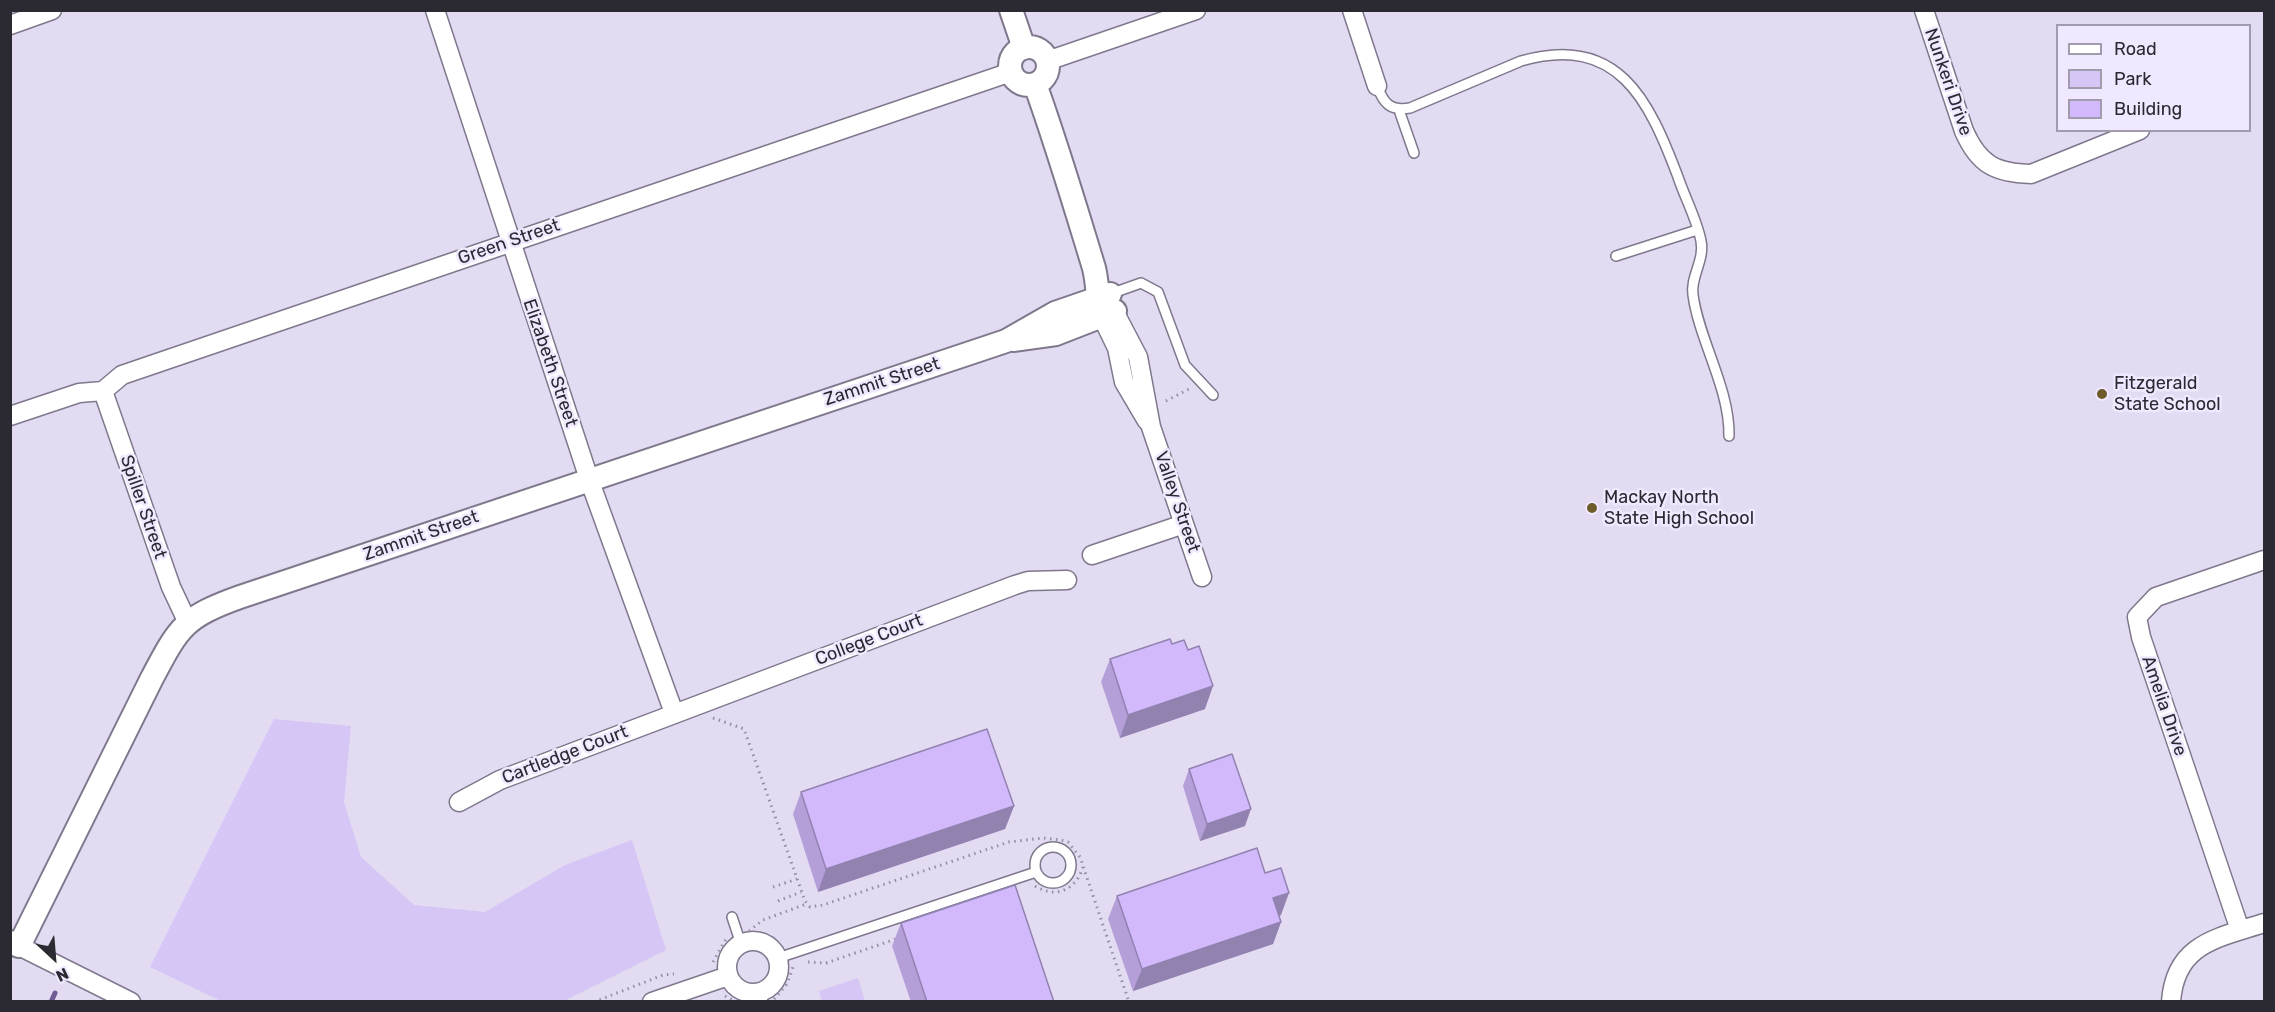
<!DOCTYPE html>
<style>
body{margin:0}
#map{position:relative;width:2275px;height:1012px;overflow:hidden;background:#e2dbf2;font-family:Rubik,sans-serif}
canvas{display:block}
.frame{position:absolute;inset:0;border:12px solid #2b2931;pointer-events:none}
.legend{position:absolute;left:2056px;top:24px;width:195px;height:108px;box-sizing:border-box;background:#f0e8ff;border:2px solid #a19cad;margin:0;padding:8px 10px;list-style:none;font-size:18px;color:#2b2931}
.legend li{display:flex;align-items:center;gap:12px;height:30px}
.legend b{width:30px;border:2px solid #a19cad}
.north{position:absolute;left:24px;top:928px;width:60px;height:60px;-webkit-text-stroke:4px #f0e8ff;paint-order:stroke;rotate:154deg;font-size:16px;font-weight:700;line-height:24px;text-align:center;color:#2b2931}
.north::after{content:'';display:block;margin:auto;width:21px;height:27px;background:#2b2931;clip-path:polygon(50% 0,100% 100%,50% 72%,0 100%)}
</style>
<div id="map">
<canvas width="2275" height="1012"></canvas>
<div class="frame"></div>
<ul class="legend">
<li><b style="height:8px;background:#fff"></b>Road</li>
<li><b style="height:16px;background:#d6c6f5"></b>Park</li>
<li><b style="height:16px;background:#d1b9fc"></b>Building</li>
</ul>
<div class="north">N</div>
</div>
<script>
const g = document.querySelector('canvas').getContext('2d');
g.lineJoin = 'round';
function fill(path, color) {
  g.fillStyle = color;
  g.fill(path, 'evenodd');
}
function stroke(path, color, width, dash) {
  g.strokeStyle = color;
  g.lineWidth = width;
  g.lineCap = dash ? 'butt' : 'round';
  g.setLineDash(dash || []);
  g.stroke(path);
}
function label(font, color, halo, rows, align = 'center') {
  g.font = font + ' Rubik,sans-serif';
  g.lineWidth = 5;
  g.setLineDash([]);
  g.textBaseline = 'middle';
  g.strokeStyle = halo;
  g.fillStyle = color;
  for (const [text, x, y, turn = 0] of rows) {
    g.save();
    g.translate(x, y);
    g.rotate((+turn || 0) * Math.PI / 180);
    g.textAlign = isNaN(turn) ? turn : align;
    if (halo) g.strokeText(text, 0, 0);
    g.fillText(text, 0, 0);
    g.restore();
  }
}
fill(new Path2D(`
 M274 719 351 726 344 802 361 857 414 905 485 912 565 865 632 840 666 950 562 1002 221 1001 150 967Z
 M858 978 865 1001H822L819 991Z`), '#d6c6f5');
stroke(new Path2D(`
 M51 1002 55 993`), '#715b94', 5);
const service = new Path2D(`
 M1377 86C1384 104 1390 111 1410 108L1521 61C1618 33 1649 100 1678 177 1685 198 1697 220 1701 241 1705 260 1690 277 1693 295 1699 340 1730 389 1729 436
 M1399 110 1414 153
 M1616 256 1697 230
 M1110 294 1141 283 1158 292 1185 365 1213 395
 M1035 865a18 18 0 1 1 36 0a18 18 0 1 1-36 0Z
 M732 917 741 944
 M778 958 1036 872
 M760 992 763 1002`);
const minor = new Path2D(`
 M435 10 589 479 674 713
 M1352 10 1377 86
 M1924 10 1964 131C1979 165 1996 173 2031 174L2140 130
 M10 25 52 10
 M1047 61 1196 10
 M1115 313 1138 357 1151 427 1202 577
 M1102 317 1117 348 1124 382 1147 421
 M103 391 171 587 187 621
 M10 416 79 393 103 391 122 375 1011 72
 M1092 555 1184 524
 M459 802 500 780 1015 585 1028 581 1067 580
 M2240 930 2141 637 2137 617 2156 597 2264 560
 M727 967a26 26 0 1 1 52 0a26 26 0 1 1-52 0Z
 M19 946 131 1002
 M652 1002 728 976
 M2171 1002C2175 943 2218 938 2264 923`);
const tertiary = new Path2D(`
 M1011 10 1024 48
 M1010 66a19 19 0 1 1 38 0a19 19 0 1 1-38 0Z
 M1035 84C1057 145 1075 206 1094 268 1098 284 1097 301 1102 317
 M1013 340 1056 334 1115 311
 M10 942 19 946 152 678C179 627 184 617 240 597L1006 341 1055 313 1110 294`);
stroke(service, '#7f788c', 12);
stroke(minor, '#7f788c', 21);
stroke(tertiary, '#7f788c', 26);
stroke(new Path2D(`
 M1166 401 1191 388
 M713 718 744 729 805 901 810 907 823 905 1009 842 1043 838 1061 840 1068 842 1080 857 1129 1002
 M1035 886C1056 899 1076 890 1083 867
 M773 887 797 879
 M778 901 801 892
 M749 931 763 920 806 904
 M713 962 726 939
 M808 962 826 963 896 939
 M725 996 736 1002
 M774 999 787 984 793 967
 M594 1002 663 975 674 974`), '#948f9f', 3, [1.5, 4.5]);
stroke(service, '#fff', 9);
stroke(minor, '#fff', 18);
stroke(tertiary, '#fff', 22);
fill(new Path2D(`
 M1172 644 1205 709 1120 738 1101 682 1110 659Z
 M1189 769 1245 826 1200 841 1183 786Z
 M801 792 1014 806 1005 829 818 892 793 814Z
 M1117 896 1281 915 1279 916 1281 922 1273 944 1133 991 1108 919Z
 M901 923 1054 1002H911L892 946Z`), '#b49fd9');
fill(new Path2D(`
 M1213 686 1205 709 1120 738 1128 715Z
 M1014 806 1005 829 818 892 826 869Z
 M1251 809 1245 826 1200 841 1207 824Z
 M1289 893 1281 915 1265 921 1273 898Z
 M1281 922 1273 944 1133 991 1142 969Z`), '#9282b0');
const building = new Path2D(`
 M1170 639 1172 644 1184 640 1188 650 1199 646 1213 686 1128 715 1110 659Z
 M987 729 1014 806 826 869 801 792Z
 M1232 754 1251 809 1207 824 1189 769Z
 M1257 848 1265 873 1281 868 1289 893 1273 898 1281 922 1142 969 1117 896Z
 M1015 885 1054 1002H927L901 923Z`);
fill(building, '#d1b9fc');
stroke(building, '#9282b0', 1.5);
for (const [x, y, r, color] of [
 [2102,394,6,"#6d5c2a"],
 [1592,508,6,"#6d5c2a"]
]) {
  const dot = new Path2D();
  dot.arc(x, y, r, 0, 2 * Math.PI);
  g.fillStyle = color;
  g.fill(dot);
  stroke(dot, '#f0e8ff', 2);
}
label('18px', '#2b2931', '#f0e8ff', [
 ["Nunkeri Drive",1948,82,71],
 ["Green Street",509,242,-19],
 ["Elizabeth Street",550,363,71],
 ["Zammit Street",882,382,-18],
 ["Valley Street",1177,502,71],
 ["Spiller Street",143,507,71],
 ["Zammit Street",421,536,-19],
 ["College Court",869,640,-21],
 ["Amelia Drive",2164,706,71],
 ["Cartledge Court",565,755,-21]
]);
label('18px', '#2b2931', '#f0e8ff', [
 ["Fitzgerald",2114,384],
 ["State School",2114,405],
 ["Mackay North",1604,498],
 ["State High School",1604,519]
], 'left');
</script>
